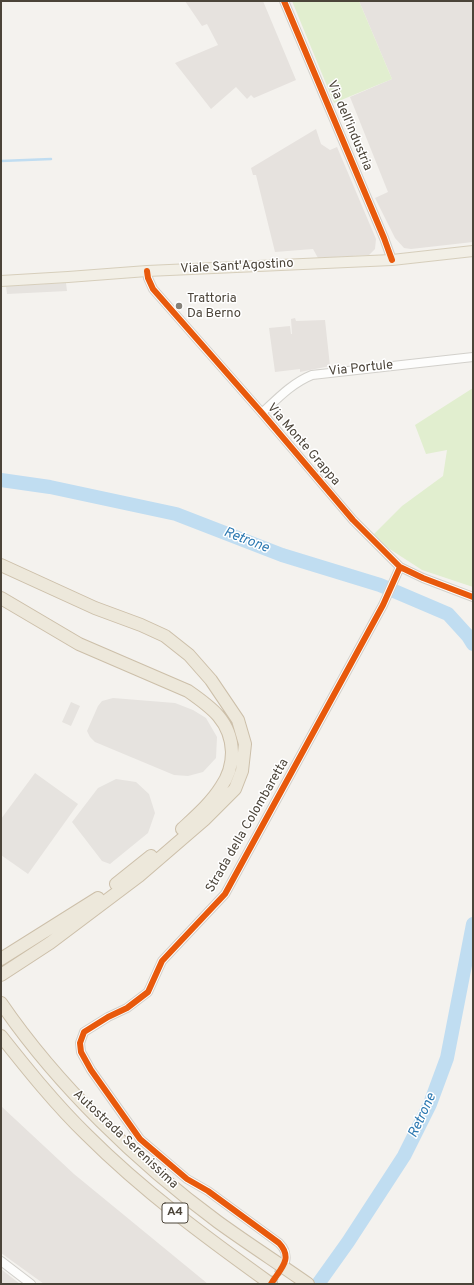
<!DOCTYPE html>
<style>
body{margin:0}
#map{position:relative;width:474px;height:1285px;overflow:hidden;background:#f4f2ee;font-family:Overpass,sans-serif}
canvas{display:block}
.frame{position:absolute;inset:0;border:2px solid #4b4439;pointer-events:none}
</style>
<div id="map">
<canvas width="474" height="1285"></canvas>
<div class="frame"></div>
</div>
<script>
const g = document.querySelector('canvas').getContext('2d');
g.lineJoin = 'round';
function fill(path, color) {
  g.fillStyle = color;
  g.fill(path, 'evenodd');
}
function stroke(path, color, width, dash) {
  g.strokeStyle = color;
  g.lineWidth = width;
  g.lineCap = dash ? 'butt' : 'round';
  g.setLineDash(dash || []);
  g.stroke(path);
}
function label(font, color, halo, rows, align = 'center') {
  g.font = font + ' Overpass,sans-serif';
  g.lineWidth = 3;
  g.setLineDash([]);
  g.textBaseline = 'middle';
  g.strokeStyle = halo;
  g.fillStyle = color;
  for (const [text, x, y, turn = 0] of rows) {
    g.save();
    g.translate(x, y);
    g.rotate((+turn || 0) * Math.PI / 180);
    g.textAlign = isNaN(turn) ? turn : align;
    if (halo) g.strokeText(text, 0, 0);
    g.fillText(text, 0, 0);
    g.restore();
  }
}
fill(new Path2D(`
 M185 1H263L296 80 254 98 251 95 247 99 236 87 211 109 175 63 218 45 207 24 202 26Z
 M359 1H473V242L411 249 404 248 395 238 375 198 388 192 350 97 392 79Z
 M316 129 321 144 330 150 337 147 376 239 375 249 369 255 318 258 313 249 275 252 256 175H253L251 168Z
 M295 318 296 321 325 320 330 366 300 372V369L275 372 269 328 290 326 291 334H292L291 319Z
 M1 1106 74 1174 208 1284H44L1 1253Z
 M1 1269 20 1284H1Z`), '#e6e2de');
fill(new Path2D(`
 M292 1H359L392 79 334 103Z
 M473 388V587L422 570 371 537 402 506 443 476 447 450 426 454 415 425Z`), '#e1eecf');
fill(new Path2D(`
 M66 283 67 291 7 294 6 286Z
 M113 698 175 703 193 710 206 718 217 737 216 758 203 772 188 776 174 775 95 742 90 737 87 731 98 706 102 701Z
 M71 702 80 706 71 726 62 722Z
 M35 773 78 804 28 874 1 855V819Z
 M116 779 136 782 149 794 155 813 148 833 110 864 102 861 72 822 98 788Z`), '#e6e3df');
stroke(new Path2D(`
 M1 161 51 159`), '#c0ddf1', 2.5);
stroke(new Path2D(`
 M1 480 50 487 176 514 282 555 380 585 448 614 468 636 473 644
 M318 1284 348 1242 404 1156 430 1104 447 1058 473 924`), '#c0ddf1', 14);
stroke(new Path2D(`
 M271 1284 284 1263`), '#d2cfca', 8, [8, 4]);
const minor = new Path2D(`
 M284 1 384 238 392 260
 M147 271 148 278 153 289 262 413 353 520 400 567 423 578 473 597
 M262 413C277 399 292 383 312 375L473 357
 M1 1261 31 1284
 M285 1262C287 1254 285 1249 279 1243L208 1191 187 1179 140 1139 91 1070 81 1052 80 1043 84 1032 108 1017 127 1008 148 992 162 961 225 894 383 605 400 567`);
const major = new Path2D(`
 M1 281 68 277 147 271 392 260 473 251`);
const highway = new Path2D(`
 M1 565 95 608 141 625 165 636 189 655 211 680 238 720 245 744 242 771 235 789 204 820 139 876 50 943 1 975
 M1 598 79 644 188 691C211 707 231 721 232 752 232 764 228 777 221 787 211 803 196 816 182 829
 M116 884 151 856
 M1 959 98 898
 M1 1003C57 1085 138 1163 218 1222 247 1243 278 1263 308 1284
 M1 1036C28 1070 56 1105 87 1135 143 1191 207 1238 271 1284`);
stroke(minor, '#d2d0cb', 10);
stroke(major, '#d6cebb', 12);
stroke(highway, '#ccbfa9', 14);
stroke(minor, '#fdfdfc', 8);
stroke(major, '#f2efe6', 10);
stroke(highway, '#ede8db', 12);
stroke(new Path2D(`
 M284 1 384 238 392 260
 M147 271 148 278 153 289 262 413 353 520 400 567 423 578 473 597
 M271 1284C280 1269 294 1259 279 1243L208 1191 187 1179 140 1139 91 1070 81 1052 80 1043 84 1032 108 1017 127 1008 148 992 162 961 225 894 383 605 400 567`), '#e8590c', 6);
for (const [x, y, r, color] of [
 [179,306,4,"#868178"]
]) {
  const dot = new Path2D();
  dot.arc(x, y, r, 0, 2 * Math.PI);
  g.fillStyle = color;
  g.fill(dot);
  stroke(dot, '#fff', 1.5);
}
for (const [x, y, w] of [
 [175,1213,26]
]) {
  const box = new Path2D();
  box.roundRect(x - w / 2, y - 10, w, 20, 3);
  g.fillStyle = '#fff';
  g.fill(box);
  stroke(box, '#4b4439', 1);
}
label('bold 12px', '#4b4439', null, [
 ["A4",175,1213]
]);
label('13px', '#4b4439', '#fff', [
 ["Via dell'industria",349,126,67],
 ["Viale Sant'Agostino",237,267,-3],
 ["Via Portule",361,369,-6],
 ["Via Monte Grappa",303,445,49],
 ["Strada della Colombaretta",248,826,-60],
 ["Autostrada Serenissima",125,1140,43]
]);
label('13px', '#4b4439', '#fff', [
 ["Trattoria",187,299],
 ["Da Berno",187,314]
], 'left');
label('italic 14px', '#2e7ab2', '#fff', [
 ["Retrone",246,541,21],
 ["Retrone",423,1116,-65]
]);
</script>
